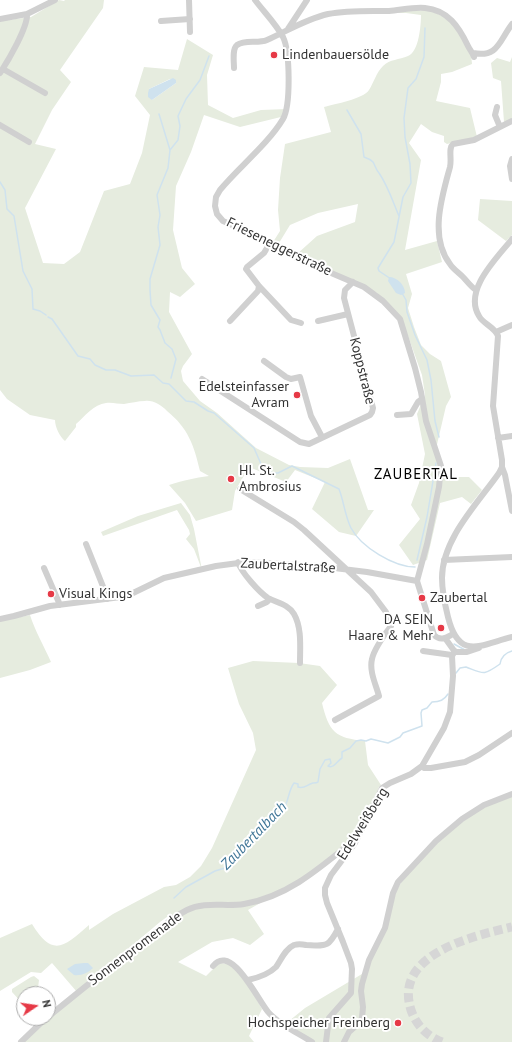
<!DOCTYPE html>
<meta charset="utf-8">
<style>
body{margin:0}
#map{position:relative;width:512px;height:1042px;overflow:hidden;background:#fff;font-family:"PT Sans",sans-serif}
canvas{display:block}
.north{position:absolute;left:16px;top:986px;width:40px;height:40px;box-sizing:border-box;background:#fff;border:1px solid #adadad;border-radius:50%;rotate:77deg;font-size:11px;font-weight:700;line-height:16px;text-align:center;color:#333}
.north::after{content:'';display:block;margin:auto;width:14px;height:18px;background:#e63946;clip-path:polygon(50% 0,100% 100%,50% 72%,0 100%)}
</style>
<div id="map">
<canvas width="512" height="1042"></canvas>
<div class="north">N</div>
</div>
<script>
const g = document.querySelector('canvas').getContext('2d');
g.lineJoin = 'round';
function fill(path, color) {
  g.fillStyle = color;
  g.fill(path, 'evenodd');
}
function stroke(path, color, width, dash) {
  g.strokeStyle = color;
  g.lineWidth = width;
  g.lineCap = dash ? 'butt' : 'round';
  g.setLineDash(dash || []);
  g.stroke(path);
}
function label(font, color, halo, rows, align = 'center') {
  g.font = font + ' "PT Sans",sans-serif';
  g.lineWidth = 4;
  g.setLineDash([]);
  g.textBaseline = 'middle';
  g.strokeStyle = halo;
  g.fillStyle = color;
  for (const [text, x, y, turn = 0] of rows) {
    g.save();
    g.translate(x, y);
    g.rotate((+turn || 0) * Math.PI / 180);
    g.textAlign = isNaN(turn) ? turn : align;
    if (halo) g.strokeText(text, 0, 0);
    g.fillText(text, 0, 0);
    g.restore();
  }
}
fill(new Path2D(`
 M59 0 64 1 65 0H104L103 8 60 70 71 82 52 110 35 144 56 149 25 208 43 263 64 264 80 252 104 191 130 184 142 153 150 115 135 96 144 67 178 70 187 39 213 55 207 75 208 105 233 118 261 110 287 109 285 116 240 127 204 115 191 152 176 186 173 230 182 268 195 284 180 297 170 292 169 312 192 354 183 366 181 371 183 381 200 401 217 413 256 448 289 465 300 467 328 468 350 459 368 510H374L356 536 339 532 312 509 325 482 295 470 286 482 249 467 235 491 232 510 196 521 185 503 169 485C185 480 194 478 209 476L200 471C194 445 188 428 167 411 161 405 153 400 145 401 138 401 131 403 124 404 118 404 112 402 106 403 94 404 84 417 76 424V427L65 441C60 437 55 427 55 420L30 415 7 399 0 390V21L31 17ZM170 79 176 83 152 100 149 89Z
 M430 10 450 20 471 54 472 64 452 72 441 74V82L436 101 470 108 477 137 447 144 444 142V136L432 132 421 124 409 143 421 160 405 250 437 241 442 262 406 274 412 294 408 308 414 327 421 345 430 354 441 361 451 397 446 406 435 453 442 477H469L482 490 471 504 462 497 440 503 427 560 413 565 399 545 420 519 411 505 419 483 425 454 417 414 425 395 422 375 403 322 377 293 296 255 273 242 280 231 278 210 280 178 285 144 331 132 324 107C335 104 363 99 369 90 374 82 376 73 383 66 390 59 399 60 408 56 419 52 421 25 421 15L406 13H369ZM358 204 355 222 317 236 297 254 279 243 290 225 318 213Z
 M512 57V119L504 122 501 81 493 78 491 63 497 58 510 62Z
 M480 199 512 201V235L506 241 478 220Z
 M181 503 190 515 194 529 202 570 194 549 186 539 190 534 189 530 177 510 103 536 101 532 138 516Z
 M30 615C35 631 44 646 51 662L30 670 0 678V621Z
 M253 661 299 663 320 666 337 685 322 703C329 732 335 738 365 741L368 765 381 785 379 787 374 800 353 839 297 882 248 910 264 934 250 945 233 938 212 942 178 962 206 976 219 963 229 964 246 981 262 1009 249 1036 254 1042H23L42 1024 174 918 171 914 160 922 77 992 52 963 41 973 31 972 0 991V938L32 924C53 958 64 947 89 925V930L113 914 164 887 176 885 190 877 201 866 212 848 256 750 253 733 239 704 228 668Z
 M512 796V1042H314L290 1025 289 1021 305 1008 367 971 394 896 403 879 449 831 483 808Z
 M34 976 39 980 38 988 31 994H24V1000L22 1003 12 992V989L31 977Z`), '#e6ecdf');
fill(new Path2D(`
 M173 78 176 80V83L152 100 148 97V93L149 89Z
 M389 277C397 277 405 285 405 293L401 295 396 293 388 281Z
 M84 963H88L93 968C88 973 81 976 74 975L67 969 75 964Z`), '#cfe2ee');
stroke(new Path2D(`
 M347 110 361 134 364 157C367 158 371 160 373 162 375 165 376 170 379 173 388 186 393 202 399 216
 M159 114 170 150
 M0 182 5 190 7 209 14 216 23 271 32 289 33 309 40 311 46 315
 M391 279 379 271 378 268 394 242 403 197 411 183 410 164 405 137 404 118 408 88 416 79 424 57 425 28
 M402 293 406 300 407 312 415 335 427 360 431 380 435 421 439 437
 M48 317 52 319 78 356 90 359 95 365 106 370H115L131 376 154 375 163 383 169 384 186 401 194 402 208 411 214 413 254 448 261 464 266 470 273 473H278L292 466 339 489C344 502 345 516 351 528 361 547 394 567 415 567
 M171 378 176 359 172 349 165 343 160 330 158 327 160 320 151 305 150 290V279L160 245 158 227 160 215 157 195 168 168 170 150 178 140 180 126 178 116 186 99 200 80 209 56
 M417 560 427 517 436 463
 M454 644 465 650
 M456 673 460 668 466 667C484 674 483 676 500 664 501 657 505 653 512 651
 M174 898 186 887 215 871 225 868 231 862 230 856 237 851 241 852 252 837 257 835 260 830C271 827 268 818 276 811 280 808 284 809 286 804 289 797 289 790 294 783L298 784V787C305 789 306 785 313 783 315 783 317 783 318 782L320 769 325 760 330 759 331 763 328 766C334 769 337 761 342 758V752L350 748 356 741 361 740 366 741 371 739 388 743 400 737 403 733 422 726 421 713 422 710 427 708 432 702C440 702 444 700 448 694`), '#cfe2ee', 1.5);
stroke(new Path2D(`
 M442 1042C427 1036 416 1025 411 1010 393 954 473 936 512 927`), '#d6d6d6', 9, [9, 4.5]);
stroke(new Path2D(`
 M189 0 190 32
 M255 0C264 12 276 24 283 37 290 51 291 105 283 119 268 144 239 167 220 190L216 197 215 206 217 214 223 221 259 237 296 258 364 287 383 301 400 319 415 368 421 392 426 421 441 466 439 487 427 544 417 581 434 635C441 642 447 637 453 634
 M0 19 27 14 55 0
 M161 21 190 19
 M288 29 307 0
 M473 53C498 58 499 41 512 24
 M234 68C234 62 232 49 237 45 245 39 258 44 267 40 287 31 306 19 328 14 348 10 369 11 389 11 401 10 413 7 425 8 448 10 459 27 468 46 470 50 473 53 474 57
 M3 69 45 93
 M0 73C8 61 28 27 27 14
 M497 107 495 115 500 127
 M0 125 29 142
 M512 159 510 166 512 179
 M512 239C497 258 463 290 479 316 483 324 495 327 498 336L493 406 502 460V467L499 473C478 503 442 539 442 578 442 591 445 605 448 617 459 661 480 645 512 637
 M270 243 264 253 247 267 246 269 259 286 291 320 301 323
 M476 290C471 287 467 281 463 277 459 273 453 269 450 264 429 237 442 196 450 167 452 159 448 148 453 144L474 140 512 121
 M230 321 258 291 259 286
 M318 321 348 314
 M496 332 512 325
 M264 361 286 377 291 379 300 377 311 416 322 437
 M202 379 300 442 309 444 370 415 372 412 373 408 344 298 345 290 353 282
 M397 415 411 414 418 402 422 399
 M498 438 512 436
 M502 467 505 475 512 511
 M240 489 294 522 304 530 371 592 386 612 391 626C385 634 374 649 372 659 369 671 376 685 379 696L335 720
 M86 544 108 599
 M444 560 512 557
 M238 562C241 572 259 592 268 598 277 603 288 604 294 614 302 628 300 647 300 663
 M44 568 60 605
 M258 606 267 602 270 599
 M0 619 14 616 50 606 121 597 131 594 164 578 216 566 246 562 318 566 367 572 417 581
 M445 638 455 652H467L479 648
 M423 651 452 655
 M422 766 424 768H431L465 762 479 755 512 733
 M213 966C232 942 259 1003 269 1013 280 1025 298 1033 312 1042
 M248 980C257 978 269 974 276 967 281 960 285 949 294 945 297 944 302 944 306 945 326 946 328 948 338 929
 M48 1017C81 990 114 963 148 938 161 928 173 917 187 910 205 901 225 907 244 904 287 897 320 868 353 841
 M21 1042 46 1018
 M326 1042 329 1018 351 993 352 969 351 963 343 942 327 903 325 895V888L331 875 355 843 382 788 390 783 411 774 422 766 444 728 450 712 453 676 452 656 455 651
 M344 1042 349 1032 359 1023 362 1018 363 1007 361 991 362 984 369 960 385 928 393 893 398 882 436 841 462 819 484 805 512 794`), '#d0d0d0', 6);
for (const [x, y, r, color] of [
 [274,55,4,"#e63946"],
 [297,395,4,"#e63946"],
 [231,479,4,"#e63946"],
 [51,594,4,"#e63946"],
 [422,598,4,"#e63946"],
 [441,628,4,"#e63946"],
 [398,1023,4,"#e63946"]
]) {
  const dot = new Path2D();
  dot.arc(x, y, r, 0, 2 * Math.PI);
  g.fillStyle = color;
  g.fill(dot);
  stroke(dot, '#fff', 1.5);
}
label('14px', '#333', '#fff', [
 ["Lindenbauersölde",282,55],
 ["Edelsteinfasser",289,387,"right"],
 ["Avram",289,403,"right"],
 ["Hl. St.",239,471],
 ["Ambrosius",239,487],
 ["Visual Kings",59,594],
 ["Zaubertal",430,598],
 ["DA SEIN",433,620,"right"],
 ["Haare & Mehr",433,636,"right"],
 ["Hochspeicher Freinberg",390,1023,"right"]
], 'left');
label('14px', '#333', '#fff', [
 ["Frieseneggerstraße",279,247,26],
 ["Koppstraße",362,371,76],
 ["Zaubertalstraße",288,566,3],
 ["Edelweißberg",363,824,-58],
 ["Sonnenpromenade",135,949,-37]
]);
g.letterSpacing = '1px';
label('15px', '#000', '#fff', [
 ["ZAUBERTAL",416,475]
]);
g.letterSpacing = '0px';
label('italic 15px', '#3f7597', '#fff', [
 ["Zaubertalbach",254,836,-46]
]);
</script>
